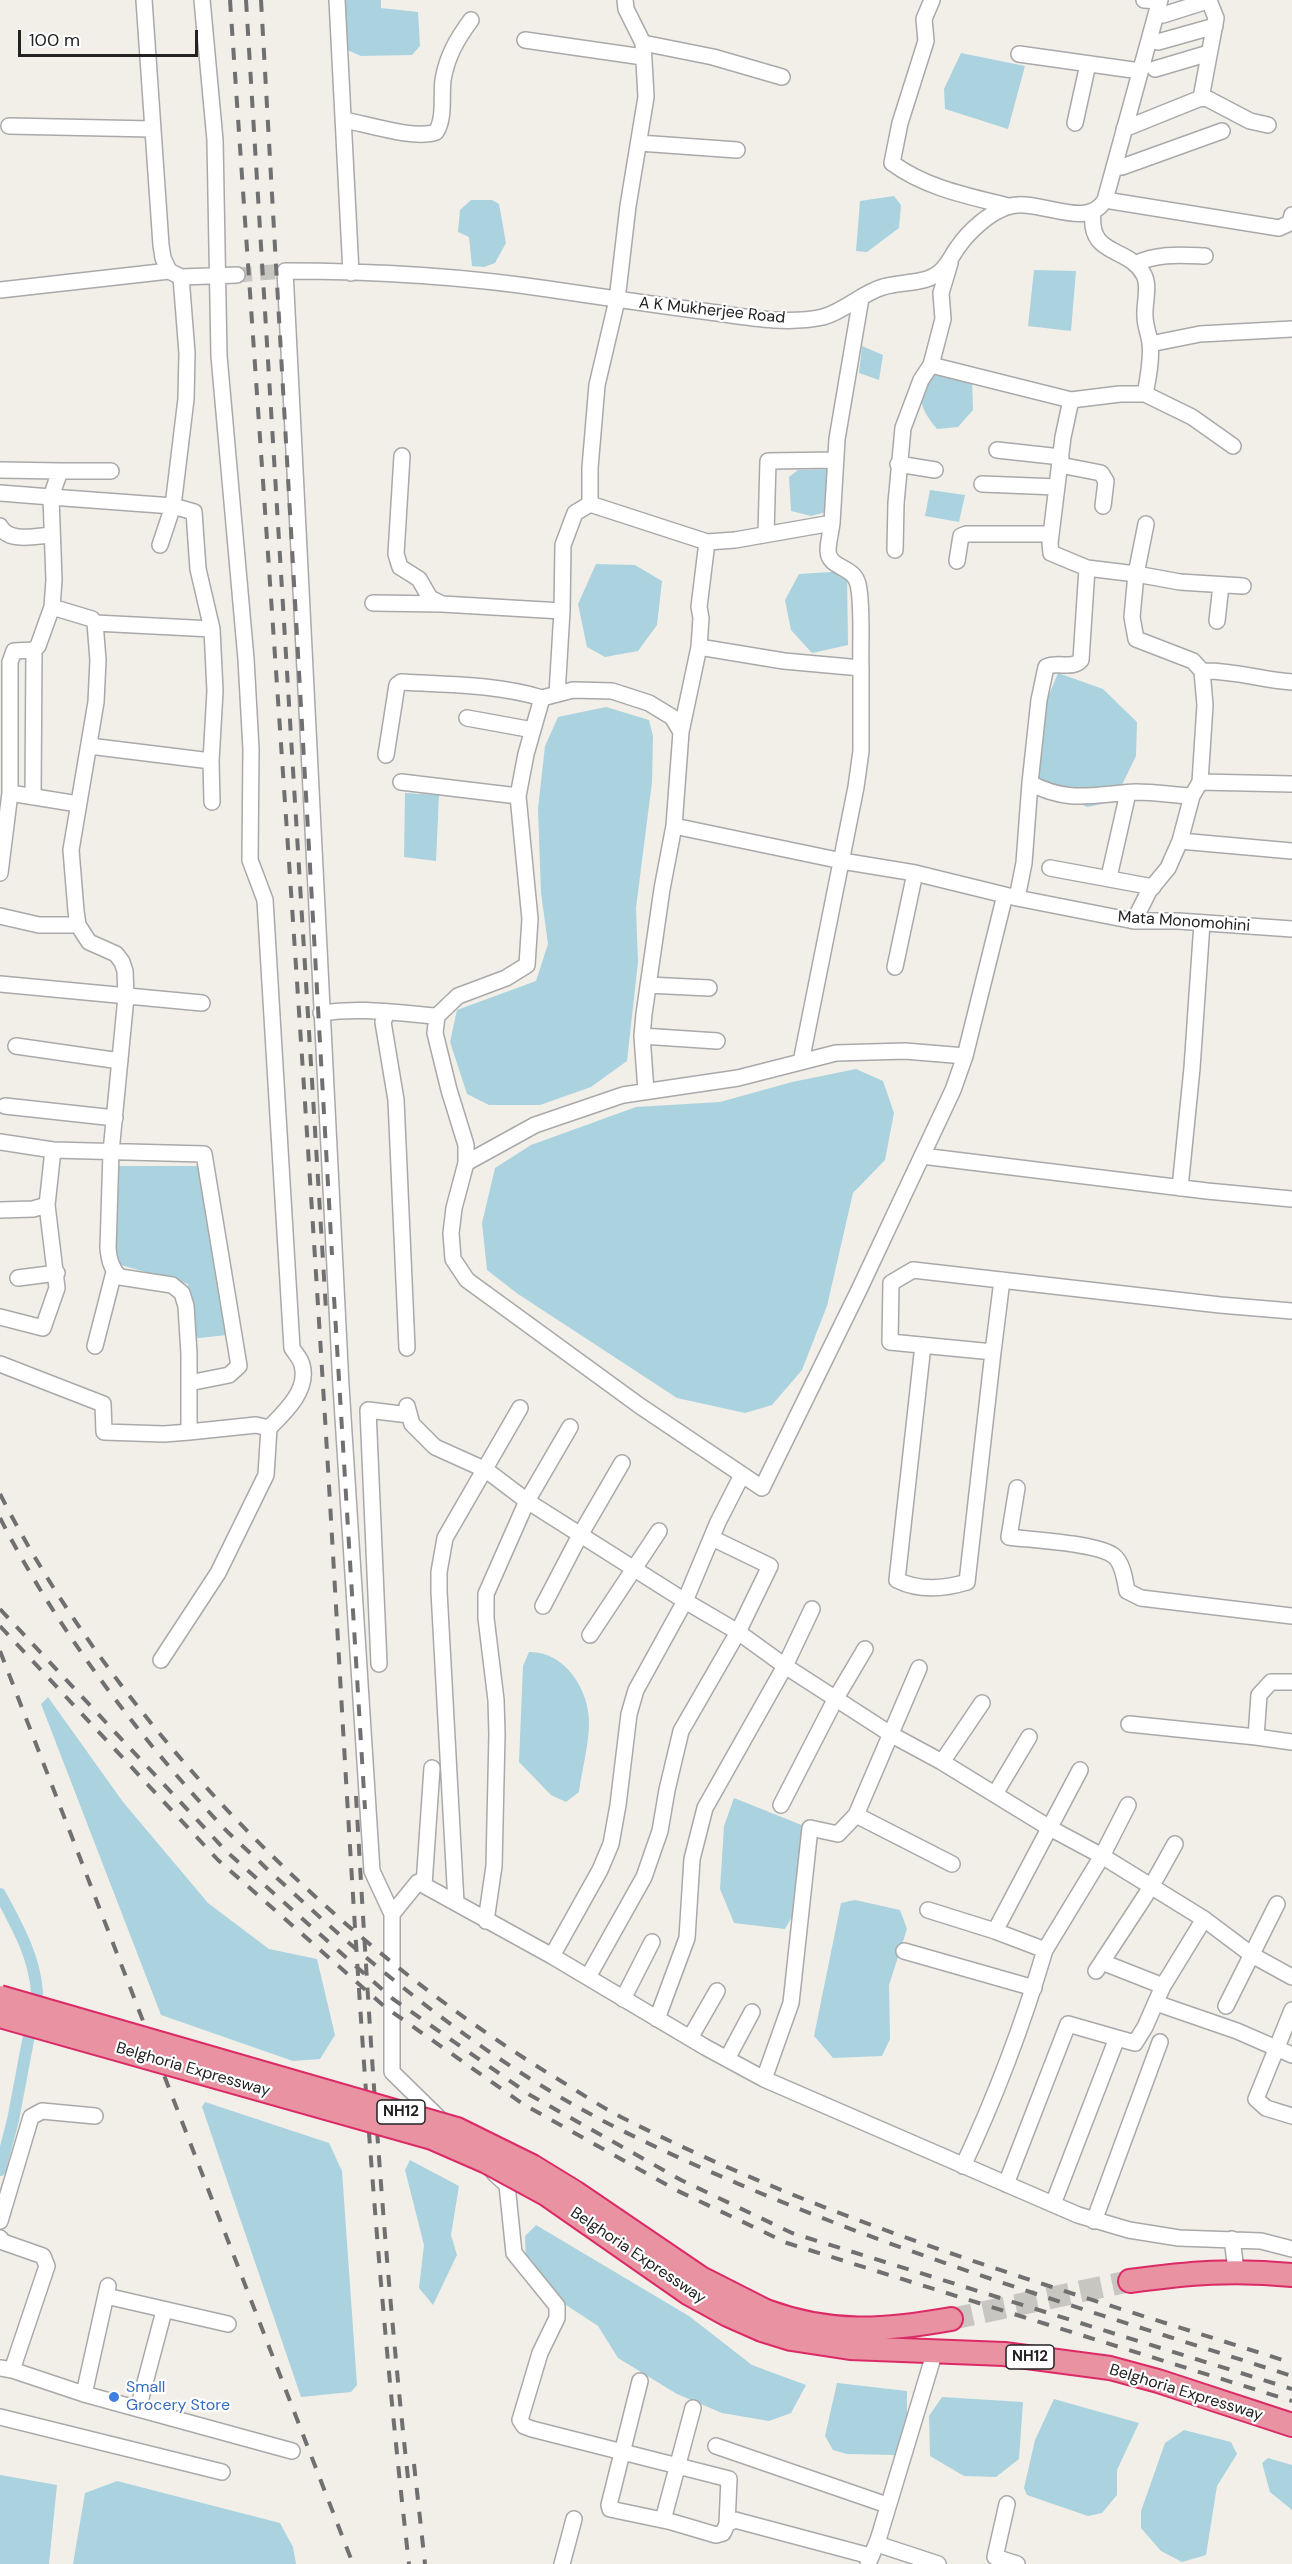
<!DOCTYPE html>
<style>
body{margin:0}
#map{position:relative;width:1292px;height:2564px;overflow:hidden;background:#f2efe9;font-family:"DM Sans",sans-serif}
canvas{display:block}
.scale{position:absolute;left:18px;top:30px;width:180px;height:27px;box-sizing:border-box;border:3px solid #222;border-top:0;padding-left:8px;font-size:18px;line-height:21px;white-space:nowrap;color:#222;-webkit-text-stroke:4px #fff;paint-order:stroke}
</style>
<div id="map">
<canvas width="1292" height="2564"></canvas>
<div class="scale">100 m</div>
</div>
<script>
const g = document.querySelector('canvas').getContext('2d');
g.lineJoin = 'round';
function fill(path, color) {
  g.fillStyle = color;
  g.fill(path, 'evenodd');
}
function stroke(path, color, width, dash) {
  g.strokeStyle = color;
  g.lineWidth = width;
  g.lineCap = dash ? 'butt' : 'round';
  g.setLineDash(dash || []);
  g.stroke(path);
}
function label(font, color, halo, rows, align = 'center') {
  g.font = font + ' "DM Sans",sans-serif';
  g.lineWidth = 4.5;
  g.setLineDash([]);
  g.textBaseline = 'middle';
  g.strokeStyle = halo;
  g.fillStyle = color;
  for (const [text, x, y, turn = 0] of rows) {
    g.save();
    g.translate(x, y);
    g.rotate((+turn || 0) * Math.PI / 180);
    g.textAlign = isNaN(turn) ? turn : align;
    if (halo) g.strokeText(text, 0, 0);
    g.fillText(text, 0, 0);
    g.restore();
  }
}
fill(new Path2D(`
 M340 0H381V8L418 12 420 46 412 55 361 56 343 48Z
 M961 53 1025 66 1008 129 945 109 944 89Z
 M894 196 901 205 899 228 867 252 856 251 860 201Z
 M471 200H492L499 204 506 243 495 263 484 267 472 266 469 237 458 232 460 210Z
 M1034 270 1076 271 1071 331 1028 326Z
 M862 346 883 355 879 380 859 373Z
 M930 373 972 379 973 410 958 427 937 429C919 407 917 398 930 373Z
 M831 469 834 510 811 516 791 511 789 477 798 470Z
 M930 490 965 495 959 522 925 516Z
 M596 564 635 565 662 581 657 625 638 651 605 657 587 647 578 604Z
 M847 571 848 645 812 653 791 630 785 600 799 574Z
 M1058 673 1103 689 1137 722 1136 756 1116 797 1102 804 1087 807 1027 778 1034 731Z
 M606 707 649 720 653 736 652 782 636 908 638 962 627 1061 591 1087 540 1105H489L467 1094 450 1042 457 1010 536 981 548 944 541 893 538 809 545 746 558 717Z
 M405 793 439 795 436 861 404 857Z
 M856 1069 883 1081 894 1113 885 1160 853 1193 827 1306 802 1370 772 1405 745 1413 677 1398 518 1294 487 1270 482 1223 495 1168 531 1145 636 1107 720 1102 792 1082Z
 M110 1166H203L227 1335 190 1339 188 1284 110 1262Z
 M529 1652C565 1651 589 1690 589 1722 589 1745 582 1769 579 1792L566 1802 551 1795 519 1762 523 1666Z
 M48 1697 123 1802 208 1903 269 1949 317 1959 335 2035 320 2059 293 2061 161 2015 41 1704Z
 M734 1798 804 1826 797 1908 785 1929 734 1923 720 1889 724 1826Z
 M855 1900 900 1910 907 1929 889 1985 890 2039 882 2056 833 2058 814 2036 841 1903Z
 M205 2102 329 2143 342 2171 357 2385 351 2392 301 2397 202 2107Z
 M410 2160 459 2186 451 2235 457 2255 433 2305 419 2288 424 2245 405 2170Z
 M536 2225 689 2316 752 2365 806 2385 791 2413 769 2421 722 2413 677 2394 618 2358 598 2326 563 2303 526 2266 525 2236Z
 M837 2383 907 2391V2443L896 2455 847 2454 833 2450 825 2436Z
 M942 2397 1023 2402 1019 2459 996 2477 964 2476 930 2456 929 2416Z
 M1054 2399 1139 2423 1117 2470V2495L1102 2513 1088 2516 1027 2495 1024 2488 1035 2440Z
 M1184 2430 1231 2442 1237 2454 1217 2486 1206 2555 1182 2562 1161 2551 1141 2528V2511L1165 2443Z
 M1268 2458 1292 2465V2510L1270 2492 1262 2463Z
 M0 2475 57 2485 49 2564H0Z
 M117 2481 280 2523 293 2547 296 2564H73L85 2493Z`), '#aad3df');
stroke(new Path2D(`
 M0 1894C17 1926 35 1957 37 1993L13 2120 0 2170`), '#aad3df', 12);
stroke(new Path2D(`
 M237 275 285 271`), '#c8c6c1', 15, [15, 8]);
stroke(new Path2D(`
 M951 2319 1130 2281`), '#c8c6c1', 22, [22, 11]);
const minor = new Path2D(`
 M144 0 161 245 163 258 169 271
 M202 0 215 140 219 356 246 659 251 749 250 860 265 900 292 1348C295 1353 301 1359 302 1365 309 1390 285 1412 269 1428
 M337 0 351 273
 M625 0 626 9 643 43 646 97 628 206 617 300 597 385 590 468V504L707 542 699 607 701 618 699 647 681 732
 M932 0 924 19 926 41 900 123 892 163C926 188 968 196 1008 206
 M1144 0 1159 1
 M1160 0 1105 200C1086 232 1037 196 1007 207 989 213 969 231 958 247 952 255 948 265 940 272 924 285 902 281 883 287 862 293 845 311 823 317 786 325 746 317 710 312 656 305 602 297 548 289 461 276 373 271 285 271L341 1386 372 1871 392 1914 418 1882 552 1956 705 2047 764 2079 1078 2215 1129 2230 1179 2238 1261 2241 1292 2249
 M1163 15 1204 2 1210 3 1216 18 1201 98
 M525 40 643 57
 M1158 42 1215 26
 M643 43 713 57 782 77
 M1019 54 1140 71
 M1155 69 1209 53
 M344 120C367 124 415 140 436 132 445 119 441 96 443 80 447 56 457 39 471 20
 M1075 123 1088 64
 M9 126 152 129
 M1124 129 1201 98 1208 99 1250 121 1268 125
 M639 143 737 150
 M1114 167H1122L1222 131
 M1105 200 1279 228 1290 223 1292 215
 M1093 212C1088 258 1128 245 1144 275 1150 287 1144 303 1145 316 1145 326 1149 334 1150 343 1152 359 1148 379 1145 394H1120L1071 400 1063 437 1050 543 1051 553 1087 568 1136 574 1132 617 1136 639 1193 661 1202 671 1205 705 1200 782 1192 796 1180 841 1168 868 1149 891 1134 921
 M1135 264C1158 253 1180 255 1205 256
 M0 290 169 271 181 277 237 275
 M1150 344 1200 334 1292 329
 M931 365 1071 400
 M1145 394 1192 417 1233 446
 M997 450 1061 457
 M402 456 396 554 400 567 419 579 430 598 442 604 562 611 557 694
 M898 464 935 470
 M1060 465 1101 473 1106 481 1103 506
 M0 470 60 471
 M982 484 1057 487
 M0 493 51 497 60 471H111
 M1146 524 1136 574 1180 582 1243 586
 M0 526C8 543 36 536 52 535
 M766 534 768 461 836 460
 M707 542 735 540 832 523 837 439 861 298
 M160 545 173 506 186 399 187 353 181 277
 M895 550 896 503 903 428 921 380 931 365 943 319 941 293 950 263
 M957 561 961 536 966 534H1051
 M1087 568 1081 660C1072 670 1058 661 1046 667L1039 700 1030 783C1069 804 1095 794 1136 792 1154 792 1174 795 1192 796
 M373 603 442 604
 M52 607 38 646 34 650 14 651 10 662V793L78 804
 M562 611 563 545 575 513 590 504
 M1217 621 1221 585
 M95 623 212 629
 M699 647 784 661 861 668C860 644 863 606 858 584 853 565 829 569 828 551 828 542 831 532 832 523
 M1202 671C1234 670 1261 680 1292 682
 M467 718 533 730
 M89 746 211 761 212 802
 M386 755 397 685 401 682C449 685 496 684 542 698
 M401 782 518 796
 M1200 782 1292 784
 M33 797 34 650
 M674 826 842 861 915 873 1017 898 1134 921H1178L1292 929
 M1180 841 1292 851
 M1050 868 1153 887
 M0 873 10 793
 M1109 877 1128 793
 M1017 898 1024 863 1030 783
 M0 916 39 925H78
 M895 967 915 873
 M0 984 202 1003
 M648 985 709 988
 M321 1013C362 1007 396 1013 437 1016
 M387 1013 383 1022 396 1100 407 1348
 M642 1036 717 1041
 M16 1046 120 1061
 M801 1062 856 787 861 751V668
 M646 1091 642 1036 644 1014 662 889 674 826 681 732 672 717 649 703 612 691 573 690 542 698 526 754 518 796 530 919 527 965 506 978 458 996 437 1016 435 1033 449 1090 466 1145V1163L454 1208 451 1233 453 1259 467 1280 640 1406 762 1488 859 1290 953 1090 965 1056 1005 895
 M5 1106 115 1118
 M0 1142 53 1150 204 1154 239 1366 229 1375 189 1383
 M922 1156 1207 1191 1292 1199
 M466 1163 535 1125 623 1095 738 1078 836 1053 905 1051 965 1056
 M1180 1188 1192 1068 1202 923
 M0 1210 33 1209 47 1205 53 1150
 M18 1278 57 1273
 M0 1317 43 1328 57 1288 47 1205
 M923 1345 897 1580C919 1591 944 1589 967 1582L993 1352 890 1342 891 1283 913 1270 1220 1305 1292 1311
 M95 1346 114 1272
 M993 1352 1002 1280
 M0 1364 103 1404 104 1432 164 1434 189 1432
 M407 1406 412 1424 435 1447 486 1470 527 1501 685 1601 738 1632 785 1666 892 1735 942 1762 1048 1827 1102 1856 1204 1919 1252 1955 1292 1977
 M1017 1488 1009 1537C1031 1540 1099 1543 1114 1556 1123 1563 1125 1581 1127 1591L1141 1598 1292 1616
 M543 1606 579 1537 622 1463
 M590 1635 659 1531
 M161 1660 218 1573 266 1475 269 1428 256 1425 189 1432V1354L186 1306 182 1293 172 1285 120 1277C111 1269 109 1259 108 1248L111 1152 126 997 125 971 122 962 116 954 89 942 78 925 76 911 71 850 96 702 98 660 95 623 92 619 52 607 54 580 51 497 173 506 194 512 198 569 212 629 215 691 211 761
 M379 1664 368 1410 409 1415
 M1292 1682H1271L1259 1695 1256 1737 1292 1742
 M1129 1724 1256 1737
 M942 1762 982 1703
 M995 1794 1029 1737
 M781 1805 836 1698 865 1649
 M856 1815 952 1864
 M424 1885 432 1768
 M456 1903 439 1591V1572L445 1538 520 1408
 M928 1910 995 1931 1045 1950C1023 2024 996 2096 963 2166
 M392 1914V2072L443 2122
 M486 1921 494 1866 497 1734 496 1700 486 1618V1594L527 1501 570 1427
 M995 1931 1080 1770
 M1045 1950 1102 1856 1128 1805
 M904 1951 1034 1988
 M552 1956 600 1870 611 1844 618 1805 629 1714 636 1690 685 1601 718 1522 742 1475
 M1102 1962 1163 1986
 M1096 1971 1151 1887 1175 1844
 M588 1977 644 1877 660 1831 667 1790 681 1731 738 1632 770 1566 712 1538
 M623 1999 652 1942
 M1156 2003 1237 2031 1292 2055
 M1226 2006 1277 1904
 M1292 2010 1256 2099 1266 2108 1292 2116
 M657 2019 687 1938 692 1859 705 1808 785 1666 812 1609
 M690 2038 717 1991
 M1117 2038 1135 2043 1145 2027 1163 1986 1204 1919
 M727 2059 752 2012
 M764 2079 791 2003 810 1828 838 1834 856 1815 919 1668
 M494 2173 507 2185 514 2253 557 2306V2318L540 2353 520 2420 524 2426 532 2429 729 2479 727 2524
 M1006 2184 1068 2024 1117 2038 1053 2204
 M0 2221 31 2117 42 2111 95 2116
 M1094 2221 1160 2042
 M0 2238 3 2242 43 2256 47 2266 12 2370
 M1232 2239 1236 2270
 M106 2296 228 2324
 M0 2368 12 2370 84 2394 292 2451
 M640 2381 609 2505 610 2509 672 2522 716 2535 723 2533 727 2524 735 2520 870 2556
 M84 2394 108 2286
 M138 2409 164 2311
 M0 2417 222 2472
 M716 2446 887 2505
 M1007 2504 995 2557 1017 2564
 M663 2520 693 2408
 M877 2544 938 2564
 M562 2564 574 2519
 M868 2564 878 2540 935 2351`);
const highway = new Path2D(`
 M1130 2281C1189 2273 1233 2269 1292 2275
 M766 2311C831 2335 884 2331 951 2319
 M762 2330 791 2339 850 2348 1004 2354 1110 2368 1158 2381 1292 2425`);
stroke(minor, '#a9a9a9', 18);
stroke(highway, '#dc2a67', 26);
stroke(minor, '#fff', 15);
stroke(highway, '#e892a2', 22);
stroke(new Path2D(`
 M230 0C262 473 296 945 325 1418 348 1800 365 2183 409 2564
 M246 0 326 1310
 M261 0 332 1255
 M334 1297 365 1809
 M0 1494C119 1727 334 1943 556 2078 579 2092 601 2107 625 2119 836 2226 1067 2291 1292 2363
 M0 1518C57 1629 135 1732 220 1824 234 1839 251 1853 266 1868 300 1899 333 1930 368 1959 446 2024 530 2085 621 2130 835 2236 1065 2303 1292 2376
 M0 1609 227 1852 393 1999 530 2095 681 2180 792 2233 1292 2389
 M0 1626 218 1860 385 2007 523 2104 676 2190 787 2243 1292 2401
 M0 1651 353 2564
 M356 1796C369 2023 383 2251 408 2478
 M414 2464 425 2564`), '#707070', 4, [12, 12]);
const highwayBridge = new Path2D(`
 M0 1997 457 2129 532 2166 576 2193 701 2278 766 2311
 M0 2016 432 2138 487 2162 546 2194 688 2293 728 2315 762 2330`);
stroke(highwayBridge, '#dc2a67', 26, []);
stroke(highwayBridge, '#e892a2', 22);
for (const [x, y, r, color] of [
 [114,2397,6,"#3f7fe0"]
]) {
  const dot = new Path2D();
  dot.arc(x, y, r, 0, 2 * Math.PI);
  g.fillStyle = color;
  g.fill(dot);
  stroke(dot, '#fff', 2);
}
for (const [x, y, w] of [
 [401,2112,48],
 [1030,2357,48]
]) {
  const box = new Path2D();
  box.roundRect(x - w / 2, y - 12, w, 24, 4.5);
  g.fillStyle = '#fff';
  g.fill(box);
  stroke(box, '#222', 1.5);
}
label('bold 15px', '#222', null, [
 ["NH12",401,2112],
 ["NH12",1030,2357]
]);
label('16px', '#222', '#fff', [
 ["A K Mukherjee Road",712,311,6],
 ["Mata Monomohini",1184,922,4],
 ["Belghoria Expressway",193,2070,16],
 ["Belghoria Expressway",638,2256,34],
 ["Belghoria Expressway",1186,2393,17]
]);
label('16px', '#366cbe', '#fff', [
 ["Small",126,2388],
 ["Grocery Store",126,2406]
], 'left');
</script>
